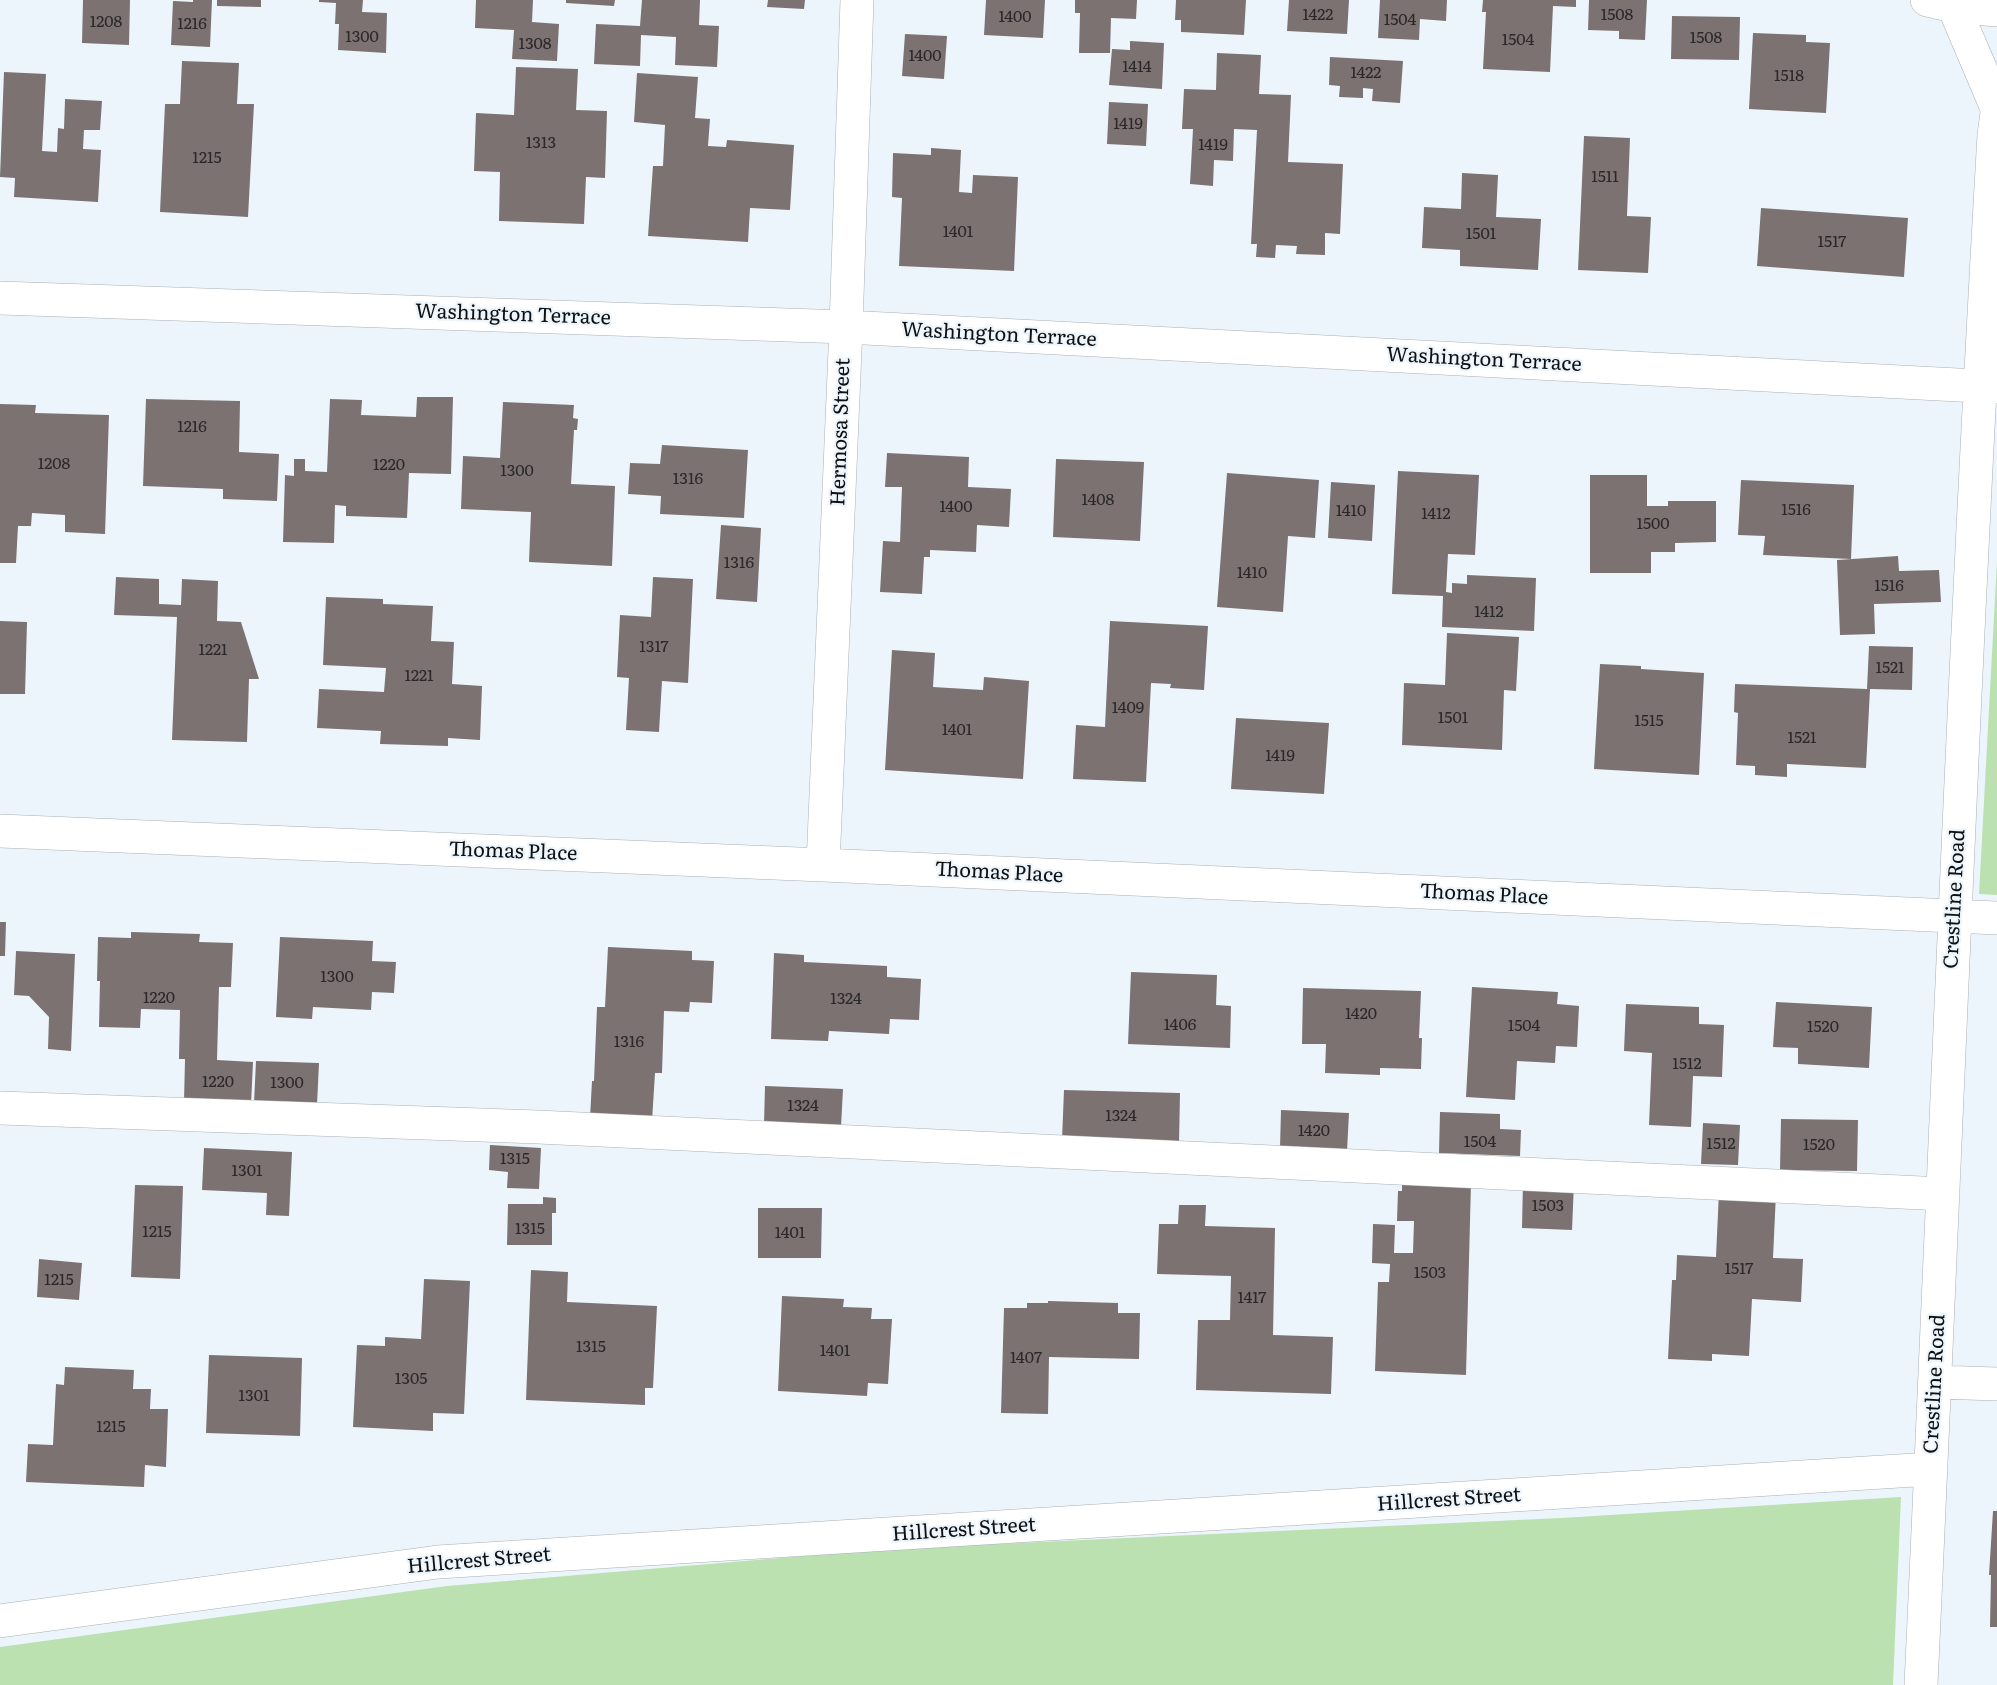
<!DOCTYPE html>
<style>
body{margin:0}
canvas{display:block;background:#edf5fc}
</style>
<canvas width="1997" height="1685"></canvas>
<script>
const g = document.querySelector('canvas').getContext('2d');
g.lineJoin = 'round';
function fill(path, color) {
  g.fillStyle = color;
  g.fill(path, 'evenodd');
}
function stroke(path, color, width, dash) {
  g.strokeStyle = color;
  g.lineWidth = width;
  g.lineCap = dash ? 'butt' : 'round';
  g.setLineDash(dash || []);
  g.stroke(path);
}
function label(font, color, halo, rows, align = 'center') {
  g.font = font + ' Literata,serif';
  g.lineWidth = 4.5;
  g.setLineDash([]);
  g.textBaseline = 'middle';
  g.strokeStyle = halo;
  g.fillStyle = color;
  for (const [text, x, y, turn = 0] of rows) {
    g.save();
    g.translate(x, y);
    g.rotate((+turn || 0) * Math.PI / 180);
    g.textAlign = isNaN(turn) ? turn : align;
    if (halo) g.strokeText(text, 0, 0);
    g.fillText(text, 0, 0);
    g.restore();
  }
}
fill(new Path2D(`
 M1997 561V895L1979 894Z
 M1901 1497 1893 1685H0V1647L447 1586 887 1549 1561 1518Z`), '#bbe1b1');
fill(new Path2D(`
 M83 0H130L129 45 82 43Z
 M193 0H212L210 47 171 45 173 1 193 2Z
 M217 0H261V7L217 6Z
 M319 0H363L362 12 387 13 386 53 338 50 339 24H335L336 3 319 2Z
 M476 0H533L532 22 559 24 557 61 512 59 514 30 475 28Z
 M566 0H615L614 6 566 3Z
 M642 0H700L699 25 719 26 717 67 675 65 676 37 641 35 640 66 594 64 596 24 640 26Z
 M768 0H805L804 9 767 7Z
 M986 0H1045L1043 38 984 35Z
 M1075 0H1137L1136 19 1111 18 1110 53H1079L1080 13H1075Z
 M1176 0H1246L1244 35 1181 32V20H1175Z
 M1289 0H1349L1347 34 1287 31Z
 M1380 0H1447L1446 21 1420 19 1419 40 1378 38Z
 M1483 0H1576V7L1553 6 1550 72 1483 69 1486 12H1482Z
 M1589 0H1647L1645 40 1619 39V31L1588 30Z
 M1672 16 1740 17 1739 60 1671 59Z
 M1753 33 1806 35V42L1830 43 1826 113 1749 109Z
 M905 34 947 36 944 79 902 76Z
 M1130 41 1164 43 1162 89 1109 85 1112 49 1130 50Z
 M1217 53 1261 55 1259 94 1291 95 1288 162 1343 164 1340 234 1325 233V255L1296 254 1297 246 1276 245 1275 258 1256 257 1257 244H1251L1257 130 1234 129 1233 161 1214 160 1213 186 1190 184 1193 129H1182L1184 89 1216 90Z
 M1330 57 1403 61 1400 103 1372 101 1373 89 1363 88V98L1339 97 1340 86 1329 85Z
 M182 61 239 63 237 104H254L248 217 160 212 165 104H180Z
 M516 67 578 69 576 110 607 111 605 178 586 177 584 224 499 221 500 172 474 171 476 113 514 115Z
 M4 72 46 74 42 151 57 152 58 128 64 129 65 99 102 101 100 130H84L83 149 101 150 98 202 14 197 15 178 0 177Z
 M637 73 698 77 695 118 710 119 708 146 726 147 727 140 794 145 790 210 750 208 748 242 648 236 653 166H663L665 125 634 122Z
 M1109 102 1148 104 1146 146 1107 144Z
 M1584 136 1630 138 1627 216 1651 217 1648 273 1578 270Z
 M931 148 961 150 959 192 972 193 973 175 1018 177 1014 271 899 266 902 198 892 197 893 153 931 155Z
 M1462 173 1498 175 1496 217 1541 219 1538 270 1460 266V250L1422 248 1424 207 1461 209Z
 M1761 208 1908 218 1904 277 1757 266Z
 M417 397H453L451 474 409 473 407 518 346 516V506L335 505 334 543 283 542 285 475 294 476V459H305V471L327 472 330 399 362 400 361 415 416 417Z
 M146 399 240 401 239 452 279 454 277 501 223 499V489L143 486Z
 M503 402 574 405 573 418 578 419 577 430H574L571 484 615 486 612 566 529 562 531 512 461 509 463 456 500 458Z
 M0 404 36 405 35 413 109 415 105 534 65 532V515L32 513 31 526H18L16 563H0Z
 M662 445 748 450 744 518 660 514 661 496 628 494 630 463 660 464Z
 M887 453 969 457 968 487 1011 489 1009 527 977 525 976 552 930 550V557H924L922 594 880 592 883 541 900 542 902 487H885Z
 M1056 459 1144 462 1140 541 1053 537Z
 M1398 471 1479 475 1475 555 1448 554 1446 592 1452 593V583L1467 584V575L1536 578 1534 631 1442 627 1443 596 1392 594Z
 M1227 473 1319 480 1315 538 1288 536 1283 612 1217 607Z
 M1590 475H1647V506H1668V501H1716V542L1675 543V552H1651V573H1590Z
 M1741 480 1854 485 1851 559 1763 555 1765 536 1738 535Z
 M1331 482 1375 485 1372 541 1328 538Z
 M721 525 761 528 757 602 716 599Z
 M1898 556 1899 571 1939 570 1941 602 1874 604 1875 634 1840 635 1837 560Z
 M116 577 159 579V604L181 605 182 579 218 581 217 621 241 622 259 679H249L247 742 172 740 177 617 114 615Z
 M653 577 693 579 688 683 662 681 659 732 626 730 629 678 617 677 620 615 651 617Z
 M326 597 383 599V604L433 606 431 641 454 642 452 684 482 686 480 740 448 738V746L380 744 381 731 317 728 319 689 384 692 386 668 323 665Z
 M0 621 27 622 25 694H0Z
 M1110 621 1208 626 1204 690 1170 688 1171 684 1151 683 1146 782 1073 779 1076 725 1105 727Z
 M1447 633 1519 637 1516 691 1504 690 1502 750 1402 745 1404 683 1445 685Z
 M1869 646 1913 647 1912 690 1870 689 1866 768 1787 764V777L1755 775V766L1736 765 1738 713 1734 712 1735 684 1867 689Z
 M892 650 935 653 933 687 983 690 984 677 1029 681 1023 779 885 770Z
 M1600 664 1641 666V669L1704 673 1699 775 1594 769Z
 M1236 718 1329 723 1324 794 1231 789Z
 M0 922H6L5 956H0Z
 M131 932 200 934 199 942 233 943 231 987H219L217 1060 253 1062 251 1105 184 1102 185 1059H179L180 1010 141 1009 140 1028 99 1027 100 981H97L98 937 131 938Z
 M280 937 373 941 372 961 396 962 394 993 372 992 371 1010 313 1007 312 1019 276 1017Z
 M608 947 692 951V960L714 961 712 1003 690 1002 689 1012 664 1011 662 1073H655L652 1121 590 1118 592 1081H594L597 1007H605Z
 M16 951 75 954 71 1051 48 1049 49 1017 29 996 14 995Z
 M774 953 804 955V962L887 966V977L921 979 919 1020 890 1019 889 1034 829 1031 828 1041 771 1039Z
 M1131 972 1217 975 1216 1005 1231 1006 1230 1048 1128 1044Z
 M1472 987 1558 992 1557 1004 1579 1006 1577 1047 1556 1046 1555 1063 1517 1061 1515 1100 1466 1097Z
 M1303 988 1421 991 1419 1038H1422L1421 1069 1380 1068V1075L1325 1073 1326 1044H1302Z
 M1776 1002 1872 1007 1869 1068 1798 1064V1048L1773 1047Z
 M1626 1004 1699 1007V1024L1724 1025 1722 1077 1693 1076 1691 1127 1649 1125 1652 1053 1624 1051Z
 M256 1061 319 1063 317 1105 254 1103Z
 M765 1086 843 1089 841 1127 764 1124Z
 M1064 1090 1180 1093 1179 1143 1062 1140Z
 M1281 1110 1349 1113 1347 1151 1280 1148Z
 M1440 1112 1500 1114V1129L1521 1130 1520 1156 1439 1153Z
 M1781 1119 1858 1120 1857 1171 1780 1170Z
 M1703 1123 1740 1125 1738 1165 1701 1164Z
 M490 1145 541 1148 539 1189 507 1188 508 1172 489 1170Z
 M204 1148 292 1152 289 1216 266 1215 267 1193 202 1190Z
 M1402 1180 1471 1183 1466 1375 1375 1371 1378 1282H1389L1390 1264 1372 1263 1373 1224 1395 1225 1394 1253H1413L1414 1221H1397L1398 1191H1402Z
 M1523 1181 1574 1183 1572 1230 1522 1228Z
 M135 1185 183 1186 180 1279 131 1277Z
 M1719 1191 1776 1193 1773 1258 1803 1259 1801 1302 1752 1299 1749 1356 1712 1354V1361L1668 1359 1672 1280H1676L1677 1255 1716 1257Z
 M543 1197 556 1198V1213H552V1245H507L508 1204H543Z
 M1179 1205H1206L1205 1226 1275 1228 1273 1335 1333 1337 1331 1394 1196 1390 1198 1320H1230L1231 1276 1157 1274 1159 1224H1178Z
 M758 1208H822L821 1258H758Z
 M39 1259 82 1263 79 1300 37 1297Z
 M531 1270 568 1272 567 1302 657 1306 653 1388H645V1405L526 1400Z
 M424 1279 470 1281 464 1414 433 1413V1431L353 1427 357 1345 385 1346V1337L421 1339Z
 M782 1296 844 1299 843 1307 872 1308 871 1319H892L888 1384 868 1383 867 1396 778 1391Z
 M1048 1301 1118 1303V1313H1140L1139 1359 1049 1357 1048 1414 1001 1413 1004 1308H1027V1303H1048Z
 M209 1355 302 1358 300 1436 206 1433Z
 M65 1367 134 1370 133 1389H151L150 1409H168L166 1467 145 1465 144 1487 26 1482 28 1444 53 1445 56 1384 64 1385Z
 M1993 1511H1997V1627H1990L1991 1575H1989Z`), '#7c7271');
const minor = new Path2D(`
 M1927 0 1953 6 1997 10
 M0 298 846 327 1997 387
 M0 831 823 865 1997 918
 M823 865 846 327 857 0
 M0 1108 538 1127 1943 1194
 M1936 1382 1997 1384
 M0 1621 438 1562 1931 1469
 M1921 1685C1945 1168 1964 651 1994 135L1997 113`);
const major = new Path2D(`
 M1951 0 1997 108`);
stroke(minor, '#a9b0b6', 34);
stroke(major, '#a9b0b6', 34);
stroke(minor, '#fff', 33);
stroke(major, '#fff', 33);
label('16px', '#2a282a', null, [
 ["1422",1318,15],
 ["1508",1617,15],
 ["1400",1015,17],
 ["1504",1400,20],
 ["1208",106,22],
 ["1216",192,24],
 ["1300",362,37],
 ["1508",1706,38],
 ["1504",1518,40],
 ["1308",535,44],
 ["1400",925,56],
 ["1414",1137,67],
 ["1422",1366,73],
 ["1518",1789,76],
 ["1419",1128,124],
 ["1313",541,143],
 ["1419",1213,145],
 ["1215",207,158],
 ["1511",1605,177],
 ["1401",958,232],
 ["1501",1481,234],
 ["1517",1832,242],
 ["1216",192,427],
 ["1208",54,464],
 ["1220",389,465],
 ["1300",517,471],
 ["1316",688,479],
 ["1408",1098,500],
 ["1400",956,507],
 ["1516",1796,510],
 ["1410",1351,511],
 ["1412",1436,514],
 ["1500",1653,524],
 ["1316",739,563],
 ["1410",1252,573],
 ["1516",1889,586],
 ["1412",1489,612],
 ["1317",654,647],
 ["1221",213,650],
 ["1521",1890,668],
 ["1221",419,676],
 ["1409",1128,708],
 ["1501",1453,718],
 ["1515",1649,721],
 ["1401",957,730],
 ["1521",1802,738],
 ["1419",1280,756],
 ["1300",337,977],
 ["1220",159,998],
 ["1324",846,999],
 ["1420",1361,1014],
 ["1406",1180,1025],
 ["1504",1524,1026],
 ["1520",1823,1027],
 ["1316",629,1042],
 ["1512",1687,1064],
 ["1220",218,1082],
 ["1300",287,1083],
 ["1324",803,1106],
 ["1324",1121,1116],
 ["1420",1314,1131],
 ["1504",1480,1142],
 ["1512",1721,1144],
 ["1520",1819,1145],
 ["1315",515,1159],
 ["1301",247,1171],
 ["1503",1548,1206],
 ["1315",530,1229],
 ["1215",157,1232],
 ["1401",790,1233],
 ["1517",1739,1269],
 ["1503",1430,1273],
 ["1215",59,1280],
 ["1417",1252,1298],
 ["1315",591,1347],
 ["1401",835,1351],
 ["1407",1026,1358],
 ["1305",411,1379],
 ["1301",254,1396],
 ["1215",111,1427]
]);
label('20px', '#0e1012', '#edf5fc', [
 ["Washington Terrace",513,315,2],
 ["Washington Terrace",999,335,3],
 ["Washington Terrace",1484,360,3],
 ["Hermosa Street",841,432,-88],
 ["Thomas Place",513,852,2],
 ["Thomas Place",999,873,3],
 ["Thomas Place",1484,895,3],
 ["Crestline Road",1955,899,-87],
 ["Crestline Road",1935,1384,-87],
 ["Hillcrest Street",1449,1500,-4],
 ["Hillcrest Street",964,1530,-4],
 ["Hillcrest Street",479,1561,-5]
]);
</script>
